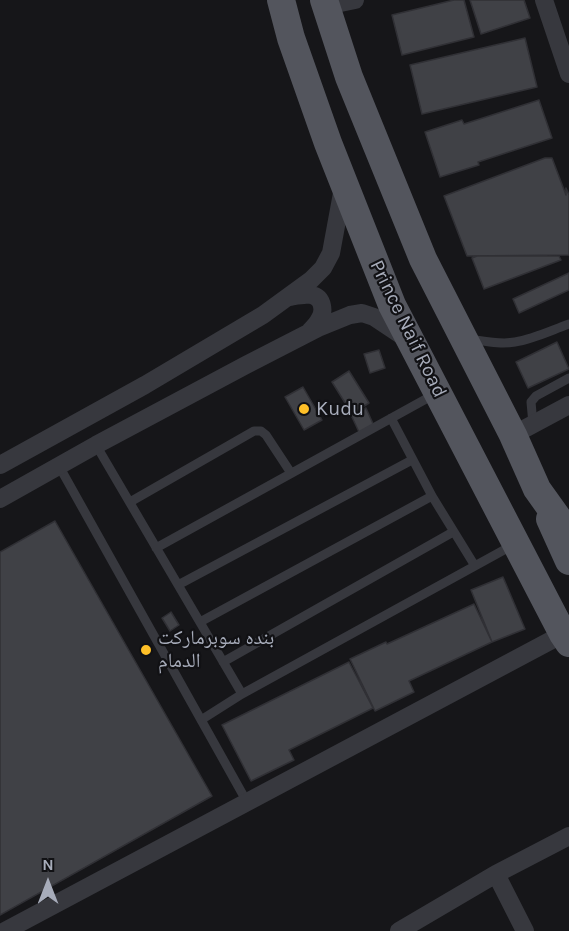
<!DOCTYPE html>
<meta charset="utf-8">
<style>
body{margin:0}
#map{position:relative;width:569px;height:931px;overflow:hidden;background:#161619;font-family:Karla,sans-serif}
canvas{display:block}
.north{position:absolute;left:18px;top:853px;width:60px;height:60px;-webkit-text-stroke:4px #111114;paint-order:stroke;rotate:0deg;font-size:16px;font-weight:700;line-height:24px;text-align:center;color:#a7acba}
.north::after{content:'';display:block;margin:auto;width:21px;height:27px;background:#a7acba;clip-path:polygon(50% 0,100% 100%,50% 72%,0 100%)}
</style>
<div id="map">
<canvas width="569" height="931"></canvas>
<div class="north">N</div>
</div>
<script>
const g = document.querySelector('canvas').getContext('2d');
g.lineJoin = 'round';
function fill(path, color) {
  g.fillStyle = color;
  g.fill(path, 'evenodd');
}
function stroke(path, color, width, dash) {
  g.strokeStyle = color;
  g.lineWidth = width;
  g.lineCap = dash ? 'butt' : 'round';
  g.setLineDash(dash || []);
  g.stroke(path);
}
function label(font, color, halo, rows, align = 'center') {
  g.font = font + ' Karla,"Noto Naskh Arabic",sans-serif';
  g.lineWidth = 4.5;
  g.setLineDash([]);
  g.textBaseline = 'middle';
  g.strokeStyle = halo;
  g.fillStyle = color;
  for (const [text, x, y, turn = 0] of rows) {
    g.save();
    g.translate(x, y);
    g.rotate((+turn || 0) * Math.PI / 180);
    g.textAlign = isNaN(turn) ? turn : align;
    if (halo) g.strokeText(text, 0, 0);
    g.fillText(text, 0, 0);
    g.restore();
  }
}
const building = new Path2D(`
 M454 0H464L474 37 402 55 392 15Z
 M470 0H524L530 18 481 34Z
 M525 38 537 87 422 114 410 65Z
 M539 100 552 138 478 162 479 165 440 177 425 132 462 120 464 124Z
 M545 158H552L566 195V188L569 195V255L467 256 444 196Z
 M477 256H559L561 260 484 289 472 258Z
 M569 273V290L519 313 513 299Z
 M557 342 569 369 528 388 516 362Z
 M379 350 385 368 370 373 364 354Z
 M349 371 369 403 352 414 332 382Z
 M303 387 322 420 304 430 285 397Z
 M366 408 374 426 359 432 351 415Z
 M55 521 212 796 0 915V552Z
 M503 577 525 629 492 642 471 590Z
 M474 604 492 642 409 681 414 692 375 711 350 659 386 642 387 644Z
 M171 612 179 625 170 631 162 618Z
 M349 662 373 708 289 750 294 760 251 781 222 725Z`);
fill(building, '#404146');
stroke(building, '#303035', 1.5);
stroke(new Path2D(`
 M468 339C484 341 500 345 515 342 534 339 552 330 569 324
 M391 418 432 496 475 566
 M533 424 531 402 536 396 569 378
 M96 445 242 694
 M59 466 247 802
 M130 502 254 431H261L266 435 291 473
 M156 548 435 394
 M178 585 412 460
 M200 622 432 496
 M223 662 453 532
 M201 720 242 694 513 545`), '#37383e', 9);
stroke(new Path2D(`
 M544 0 569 74
 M326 6 355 0
 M289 297C301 295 319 290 322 306 323 311 322 316 319 320 317 324 313 328 310 331
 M513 435 569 405
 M0 465 145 385 263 315 311 280 323 268 331 253 343 188
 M0 499 96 445 246 365 318 328 350 315 362 313 374 317 404 337
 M496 874 525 931
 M5 931 563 634
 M399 931 496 874 569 836`), '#37383e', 18);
stroke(new Path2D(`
 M281 0 291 38 328 143 392 305 563 634 569 643
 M324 0 349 77 423 259 513 435 537 489 569 534
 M550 519 569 561`), '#53555d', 28);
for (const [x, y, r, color] of [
 [304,409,6,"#ffc028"],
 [146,650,6,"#ffc028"]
]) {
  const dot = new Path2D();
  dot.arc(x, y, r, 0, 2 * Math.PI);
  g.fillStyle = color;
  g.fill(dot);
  stroke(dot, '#111114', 2);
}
label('20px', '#a7acba', '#111114', [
 ["Prince Naif Road",408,329,64]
]);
label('20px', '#a7acba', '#111114', [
 ["Kudu",316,409],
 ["بنده سوبرماركت",158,638],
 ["الدمام",158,661]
], 'left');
</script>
